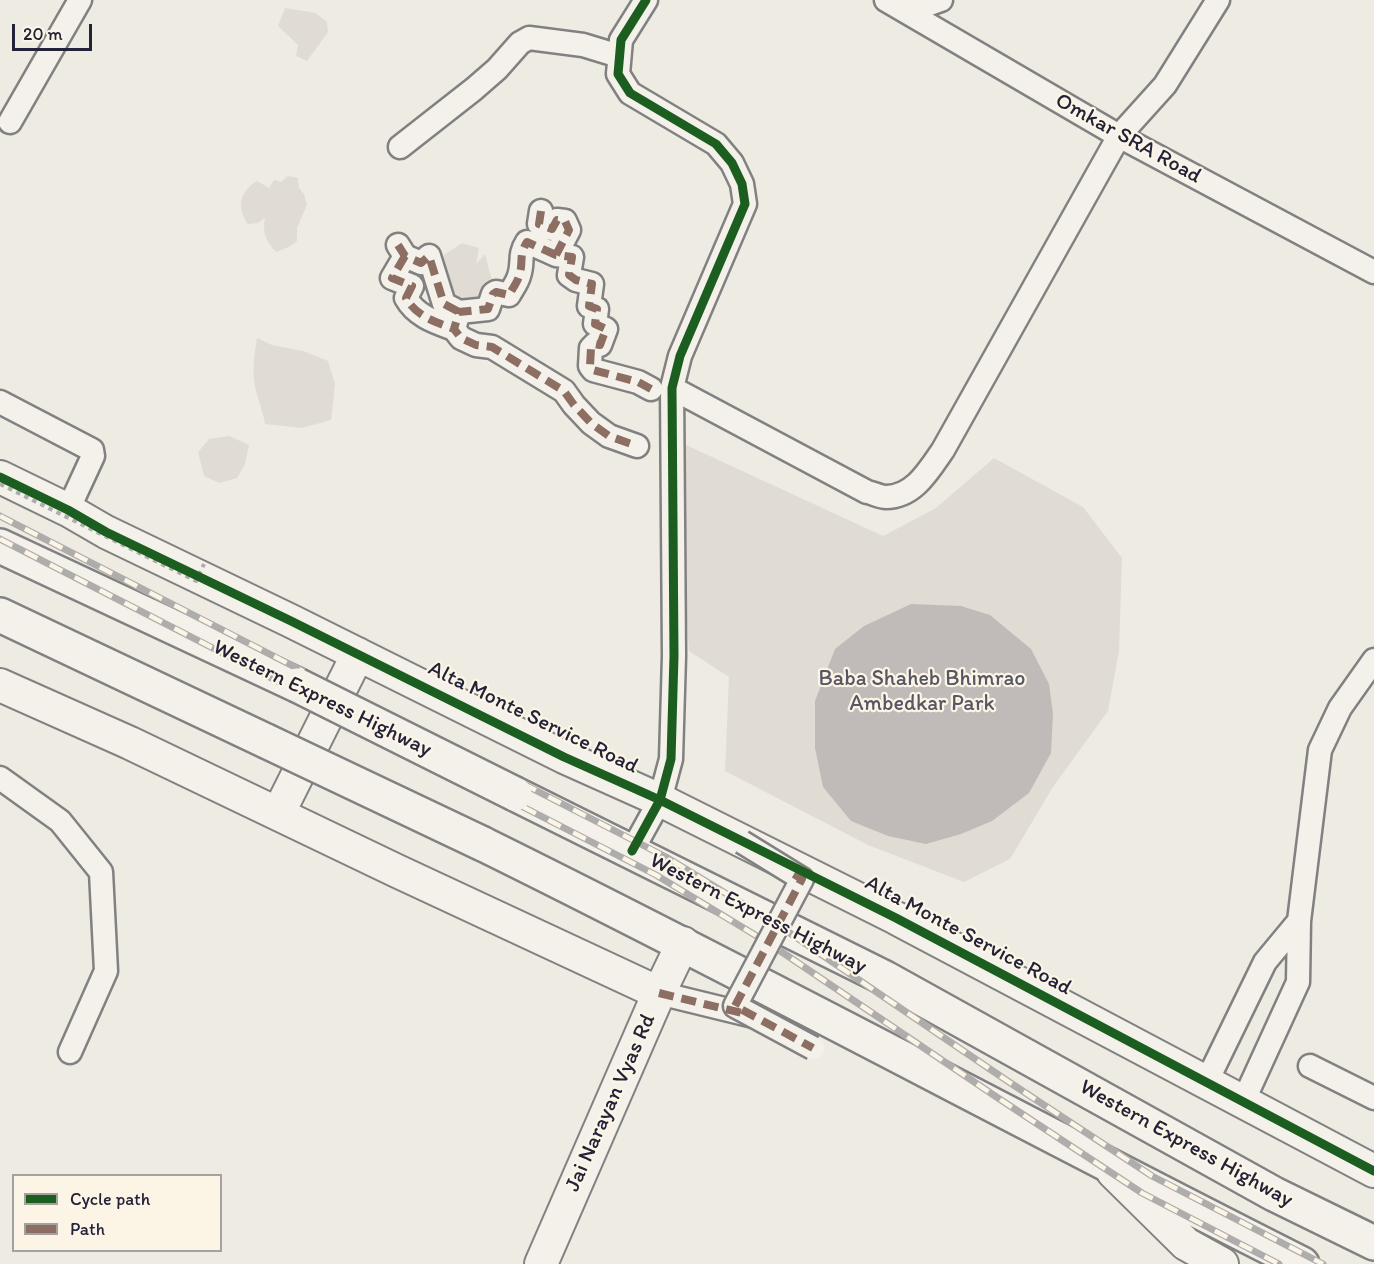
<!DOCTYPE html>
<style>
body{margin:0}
#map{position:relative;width:1374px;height:1264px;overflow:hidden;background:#eeebe3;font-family:Itim,sans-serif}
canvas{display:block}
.legend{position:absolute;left:12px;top:1174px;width:210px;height:78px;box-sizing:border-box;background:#fcf5e5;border:2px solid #a5a1a1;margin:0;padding:8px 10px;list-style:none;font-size:18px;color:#22223b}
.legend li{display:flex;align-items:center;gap:12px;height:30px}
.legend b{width:30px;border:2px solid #a5a1a1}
.scale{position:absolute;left:12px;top:24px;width:80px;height:27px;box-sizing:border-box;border:3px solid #22223b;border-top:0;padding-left:8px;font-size:18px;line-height:21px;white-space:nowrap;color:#22223b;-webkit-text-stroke:4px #fcf5e5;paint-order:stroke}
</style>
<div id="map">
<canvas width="1374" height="1264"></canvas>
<ul class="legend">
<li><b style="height:8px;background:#1b5e20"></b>Cycle path</li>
<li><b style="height:8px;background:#8d6e63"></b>Path</li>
</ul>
<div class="scale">20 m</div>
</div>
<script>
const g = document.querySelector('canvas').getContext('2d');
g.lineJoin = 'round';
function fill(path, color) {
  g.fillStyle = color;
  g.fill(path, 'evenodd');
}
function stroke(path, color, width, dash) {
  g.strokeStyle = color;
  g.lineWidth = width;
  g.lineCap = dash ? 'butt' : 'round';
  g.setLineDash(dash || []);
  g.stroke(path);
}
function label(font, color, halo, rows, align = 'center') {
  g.font = font + ' Itim,sans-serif';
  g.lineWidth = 4.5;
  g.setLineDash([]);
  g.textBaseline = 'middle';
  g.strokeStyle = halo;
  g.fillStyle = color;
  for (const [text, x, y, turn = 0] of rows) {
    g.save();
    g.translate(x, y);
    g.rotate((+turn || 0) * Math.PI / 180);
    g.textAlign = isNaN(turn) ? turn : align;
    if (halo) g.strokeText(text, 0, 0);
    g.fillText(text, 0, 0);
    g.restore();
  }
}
fill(new Path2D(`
 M285 8 316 13 327 22 328 32 307 61 296 56 298 45 278 26Z
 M288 176 298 178 299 188 304 194 307 205 297 228V241L289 247 276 252C266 241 262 233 265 218L258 223 248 224C236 206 240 192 257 181L269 188 274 180 281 182Z
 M462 243 479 248 476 264 485 254 491 277 495 283 483 303 462 307 439 292 444 255Z
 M257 338 272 345 303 351 328 361 335 384 331 420 302 428 265 424C263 411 258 400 255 387 252 370 254 355 257 338Z
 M229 436 249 445 245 464 237 478 220 483 204 476 198 452 209 439Z
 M673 439 883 536 936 508 994 458 1083 507 1122 558 1119 651 1108 711 1053 787 1010 859 964 882 868 845 725 771 729 677 689 651Z`), '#e0dcd3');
fill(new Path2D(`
 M911 604 961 606 990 615 1031 649 1049 684 1053 714 1051 753 1029 793 992 821 961 834 926 844 888 836 851 821 823 787 815 748V701L835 649 864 626Z`), '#c0bbb8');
const street = new Path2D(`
 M886 0 1119 136 1374 272
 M907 12 941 0
 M10 122 80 0
 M400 147 474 89 497 69 520 43 529 38 583 45 619 56
 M541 211 539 224 552 229 557 220 565 221 569 230 556 255 572 257 569 275 576 280 592 284 589 306 597 309 595 324 606 329 600 345 595 344 591 348 590 366 593 370 638 382 651 389
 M398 245 405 256 421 263 429 256 444 304 459 312
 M556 255 527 242C518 256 524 262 519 276 517 283 512 289 509 295L496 292 493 294 488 309 459 312 454 329 461 338 476 345 492 347 564 391 574 405 591 423 609 436 637 446
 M405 256 392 278 412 286 406 298C416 316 435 322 454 329
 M672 388 867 492C873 493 880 497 886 497 914 497 929 470 943 450L1119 136 1165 85 1218 0
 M0 402 92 450 93 456 68 510
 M0 778 60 821 101 872 106 971 70 1052
 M632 851 660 800 671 759 674 656 672 388 680 356 745 204 742 184 732 163 716 144 630 93 618 74 621 40 646 0
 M659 993 753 1016
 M1310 1066 1374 1098
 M1206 1083 1265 962 1299 921
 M1243 1102 1298 982 1299 921 1320 750 1340 708 1374 660`);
const secondary = new Path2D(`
 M0 477 68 510 106 532 291 621 564 757 660 800 896 918 1374 1171
 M0 685 130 743 397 871 659 993
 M278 814 358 654
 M1113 1172 1186 1244 1222 1264
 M541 1264 659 993 683 943`);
const highway = new Path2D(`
 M0 546 297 685
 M0 615 266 741
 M515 794 885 978 1274 1194 1374 1243
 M483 844C759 980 1028 1126 1302 1264`);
stroke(street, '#828182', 27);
stroke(secondary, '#828182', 36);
stroke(highway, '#828182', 38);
stroke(street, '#f4f1eb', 22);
stroke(secondary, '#f4f1eb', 32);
stroke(highway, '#f4f1eb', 33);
const rail = new Path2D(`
 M0 516 666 857 781 927 1009 1082 1152 1176 1323 1264
 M0 539 656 875 770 944 998 1098 1142 1193 1279 1264`);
stroke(rail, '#afadac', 7);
stroke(rail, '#fcf5e5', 4.5, [14]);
const streetBridge = new Path2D(`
 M742 842 802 879 735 1006 813 1048`);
const highwayBridge = new Path2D(`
 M297 685 515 794
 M266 741 483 844`);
stroke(streetBridge, '#828182', 27, []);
stroke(highwayBridge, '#828182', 38, []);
stroke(new Path2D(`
 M0 484 196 581 204 564`), '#afadac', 4, [4.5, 4.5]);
stroke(streetBridge, '#f4f1eb', 22);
stroke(highwayBridge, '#f4f1eb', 33);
stroke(new Path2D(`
 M541 211 539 224 552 229 557 220 565 221 569 230 556 255 572 257 569 275 576 280 592 284 589 306 597 309 595 324 606 329 600 345 595 344 591 348 590 366 593 370 638 382 651 389
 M398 245 405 256 421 263 429 256 444 304 459 312
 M556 255 527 242C518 256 524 262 519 276 517 283 512 289 509 295L496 292 493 294 488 309 459 312 454 329 461 338 476 345 492 347 564 391 574 405 591 423 609 436 637 446
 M405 256 392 278 412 286 406 298C416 316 435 322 454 329
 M794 874 802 879 735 1006 813 1048
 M659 993 742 1013`), '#8d6e63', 8, [15, 8]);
stroke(new Path2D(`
 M0 477 68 510 106 532 291 621 564 757 660 800 896 918 1374 1171
 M632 851 660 800 671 759 674 656 672 388 680 356 745 204 742 184 732 163 716 144 630 93 618 74 621 40 646 0`), '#1b5e20', 9);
label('22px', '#22223b', '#fcf5e5', [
 ["Omkar SRA Road",1128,139,29],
 ["Western Express Highway",322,699,26],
 ["Alta Monte Service Road",533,718,26],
 ["Western Express Highway",758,914,27],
 ["Alta Monte Service Road",968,936,28],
 ["Jai Narayan Vyas Rd",611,1103,-66],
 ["Western Express Highway",1186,1144,29]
]);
label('22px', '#575665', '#fcf5e5', [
 ["Baba Shaheb Bhimrao",922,679],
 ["Ambedkar Park",922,704]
]);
</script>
